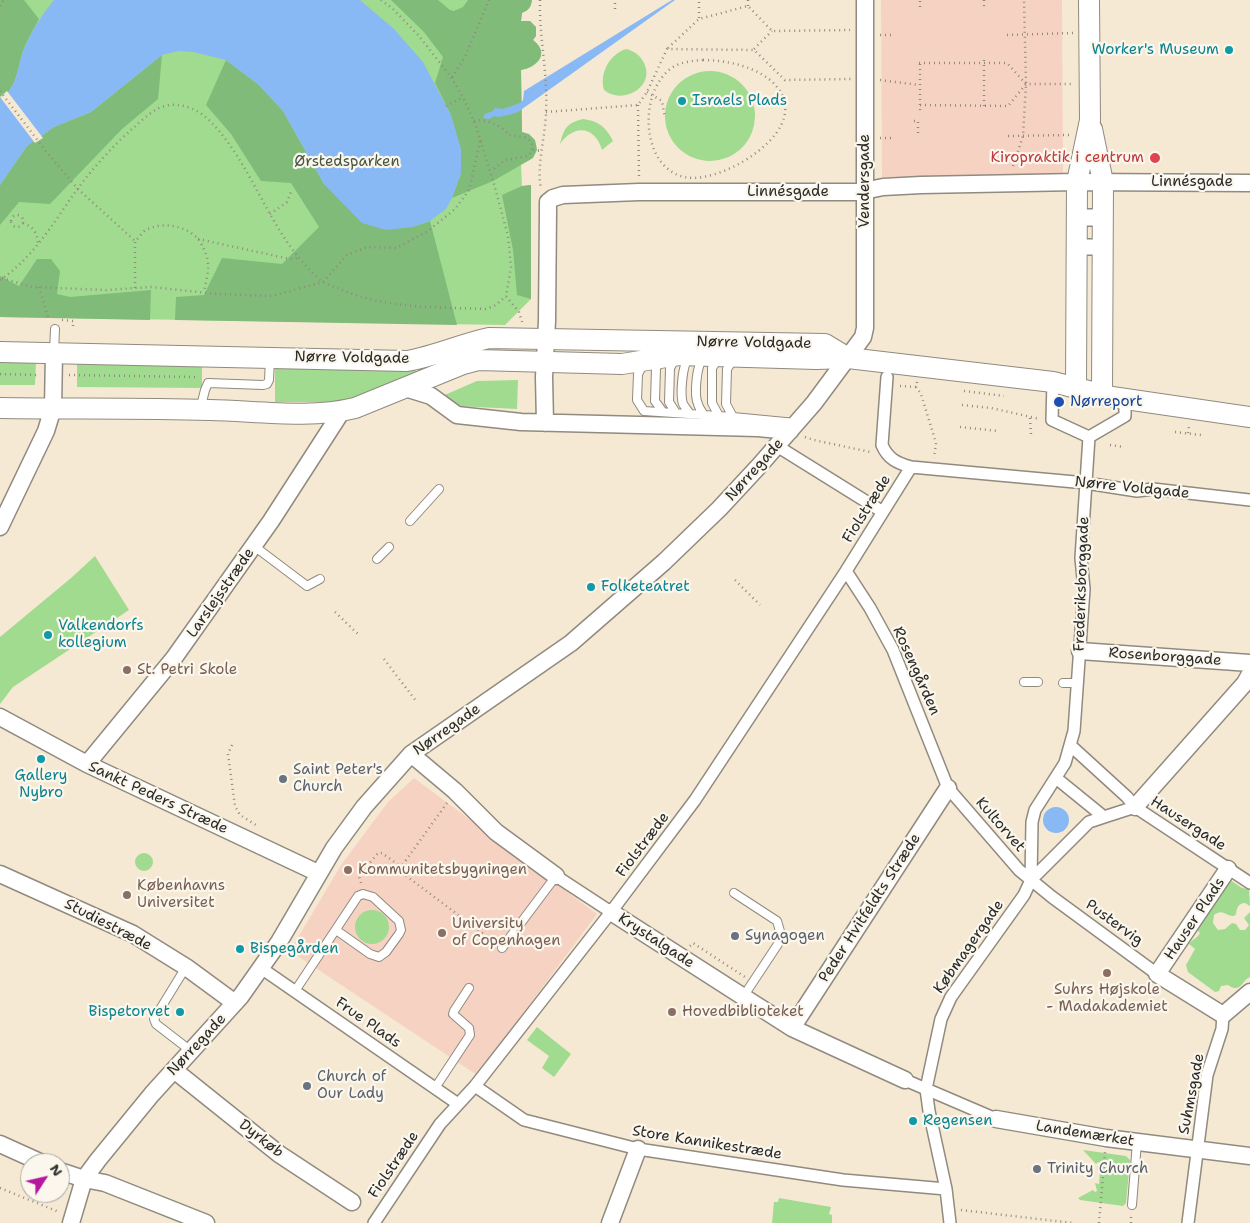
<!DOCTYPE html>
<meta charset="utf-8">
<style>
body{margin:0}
#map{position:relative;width:1250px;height:1223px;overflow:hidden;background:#f6e9d3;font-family:"Shantell Sans",sans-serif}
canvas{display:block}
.north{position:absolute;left:20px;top:1153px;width:50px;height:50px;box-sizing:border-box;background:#fbf7ec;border:1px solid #a8a59f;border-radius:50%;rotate:55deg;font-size:14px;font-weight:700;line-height:20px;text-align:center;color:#2b2b2b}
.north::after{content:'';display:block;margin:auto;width:18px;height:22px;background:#b5179e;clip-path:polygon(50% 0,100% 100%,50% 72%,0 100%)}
</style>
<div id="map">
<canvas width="1250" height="1223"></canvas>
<div class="north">N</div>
</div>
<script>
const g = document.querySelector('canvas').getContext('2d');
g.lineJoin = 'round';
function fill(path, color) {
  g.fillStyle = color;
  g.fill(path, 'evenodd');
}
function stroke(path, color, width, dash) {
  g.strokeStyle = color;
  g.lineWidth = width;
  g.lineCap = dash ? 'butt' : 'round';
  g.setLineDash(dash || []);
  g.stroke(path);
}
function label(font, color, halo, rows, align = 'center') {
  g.font = font + ' "Shantell Sans",sans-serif';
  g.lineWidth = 4.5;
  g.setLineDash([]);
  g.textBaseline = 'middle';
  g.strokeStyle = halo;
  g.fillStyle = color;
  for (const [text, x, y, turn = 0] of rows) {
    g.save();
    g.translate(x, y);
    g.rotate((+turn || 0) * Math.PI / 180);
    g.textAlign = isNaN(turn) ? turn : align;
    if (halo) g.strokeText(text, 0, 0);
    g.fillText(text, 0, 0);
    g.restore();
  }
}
fill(new Path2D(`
 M881 0H1062L1063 176 882 177Z
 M414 778 597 914 477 1075 290 951 341 865 388 802Z`), '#f6d2c3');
fill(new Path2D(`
 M0 0H532C531 7 529 10 522 13L521 21H530L536 27V36L533 40C550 53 538 67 521 70L522 132C542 138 541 158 521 164L522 186 531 185V299L505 325 0 317Z
 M626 49C634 51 640 55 644 63 656 88 621 105 604 90 599 73 610 54 626 49Z
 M665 116a45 45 0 1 1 90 0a45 45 0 1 1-90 0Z
 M583 119C599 121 606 127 613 141L602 150C595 126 574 124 560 144 564 128 567 123 583 119Z
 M0 361H36L35 385H0Z
 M77 363 202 365V388L77 387Z
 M275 366 415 367 416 373 351 400 330 402H275Z
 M518 380 517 409 457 406 440 397 477 381Z
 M95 556 129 610 13 687 0 704V637L71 578Z
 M135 862a9 9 0 1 1 18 0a9 9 0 1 1-18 0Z
 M1230 880 1242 888 1249 889 1250 906 1245 903C1238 903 1237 908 1236 914L1234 916C1226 916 1222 908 1214 915L1213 923 1218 930 1225 929 1232 923 1236 924 1240 930H1245L1249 925 1244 918 1250 912V977C1241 981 1241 994 1228 985L1221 986 1219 991 1215 992 1188 972 1186 965 1195 949 1189 944C1192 939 1197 939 1200 933L1196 929 1216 898 1220 897Z
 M355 927a17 17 0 1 1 34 0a17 17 0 1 1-34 0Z
 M537 1027 571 1054 554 1077 542 1068 549 1056 527 1040Z
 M1083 1150 1126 1156 1130 1160 1126 1203 1123 1206 1080 1200 1078 1198 1093 1190 1095 1192 1097 1191 1095 1183 1099 1184 1100 1171 1097 1170V1166H1099V1163L1098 1162 1096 1164Z
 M779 1198 831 1207 829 1214 832 1215V1223H772L774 1202H778Z`), '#a0db8f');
fill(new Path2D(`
 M0 0H24L39 19C34 29 27 40 23 51 17 69 18 87 0 99Z
 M391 0H438L450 10 454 11 463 7 468 0H532C531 7 529 10 522 13L521 21H530L536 27V36L533 40C550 53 538 67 521 70L522 132 529 134 535 140 537 150 533 158 493 181 452 198 461 173 451 115 435 83 443 57 424 32Z
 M162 55 158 99 122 129 50 204 19 202 0 225V185L27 146 54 127 91 112Z
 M226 60 259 85 283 111 324 184 412 227 430 221 457 325 175 320 176 297 204 295 222 258 282 264 319 227 291 183 261 181 231 134 206 105Z
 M531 185V299L517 295 513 250 502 195 522 186Z
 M37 259H51L60 271 57 294 70 297 151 290 150 320 0 317V276L19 286Z`), '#80bb7a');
fill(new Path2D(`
 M54 0H360L394 29 423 62 451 115 461 149V173L452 198 446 209 430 221 412 227 386 230 362 223 324 184 283 111 259 85 226 60 193 52 179 51 162 55 91 112 54 127 27 146 0 185V99C20 86 16 66 25 47 32 30 42 15 54 0Z
 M672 0H675L518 112C511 114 505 116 498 117L495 116 489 119 483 118 485 114 493 111 495 108 503 109 520 103 523 100 524 91Z
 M1043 820a13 13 0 1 1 26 0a13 13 0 1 1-26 0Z`), '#89b9f5');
fill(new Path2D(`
 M7 91 43 138 35 143 0 97Z`), '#f6e9d3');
const service = new Path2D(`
 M54 352 55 329
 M689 358C682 364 680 395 683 404 685 407 688 411 690 414
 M704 358C696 364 694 396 698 404 699 408 702 412 704 415
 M675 359 670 368 669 402 676 413
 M718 359 712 368V403L719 416
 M661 360 656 368 655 401 663 412
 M733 360 727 369 726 404 733 417
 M644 363 638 374 637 400 644 411 733 417 796 423
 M200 410 205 390 208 383 263 385 267 384 269 380 270 359
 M410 521 439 489
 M254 546 307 586 320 579
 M377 559 389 547
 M1024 682H1038
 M1063 683H1078
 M734 893 777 921 782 938 743 997
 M502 948 556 876
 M186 967 154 1019 156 1024 191 1051
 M295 991 358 896 363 894 373 897 399 921 401 930 399 934 386 952 379 957 370 954 336 930
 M435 1088 470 1035 469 1028 453 1014 454 1011 469 988
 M1132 1205 1137 1142`);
const pedestrian = new Path2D(`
 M1086 215H1095V220H1086Z
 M1086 245H1095V249H1086Z
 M887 377 882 445C888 459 897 463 911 467L1086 483 1137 491 1153 489 1250 500
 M1053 382 1052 420 1089 437 1125 416V399
 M777 446 883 512
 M846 571 870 608 893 650 948 788 1019 870 1052 897 1157 974
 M1070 745 1127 797 1135 807 1250 883
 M1056 778 1104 817 1135 807
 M556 876 611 912
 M1031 880 1089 822 1104 817
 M261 968 458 1104
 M905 1080 996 1119
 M475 1086 524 1120 638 1149 843 1180 946 1189
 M374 1223 440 1124 475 1086 611 912 695 800 846 571 911 467
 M950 1223 946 1189 929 1111 926 1089 941 1019 951 997 1024 895 1031 880 1032 822 1035 810 1065 763 1074 731 1084 589 1081 558 1089 437
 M1188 1223 1207 1075 1222 1029 1223 1015`);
const minor = new Path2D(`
 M405 388 431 396 457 415 521 422 758 428 790 431
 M545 423 544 377 547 321 548 209V202L553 198 563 195 639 192H859L883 187 921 185 1077 182 1250 183
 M0 527 46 431 53 408 54 353
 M1080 651 1250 663
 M0 717 87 764 318 873
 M411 754 455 791 496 832 556 876
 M87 764 174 658 271 521 342 411
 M1135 807 1245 683 1250 674
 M1228 869 1157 974 1223 1015 1250 992
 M0 874 133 934 186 967 235 1003
 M611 912 792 1028 905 1080
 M792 1028 948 788
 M174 1070 279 1154 352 1202
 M996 1119 1106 1138 1250 1156
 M0 1144 42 1163
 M60 1171 84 1179 105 1183 206 1223
 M71 1223 84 1179 98 1160 152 1094 241 996 279 942 334 848 364 807 411 754 571 643 664 562 719 509 759 466 814 403 863 337 865 328V0
 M610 1223 638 1149`);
const tertiary = new Path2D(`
 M1092 129 1103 182 1102 394
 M0 352 407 361C436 356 461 344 489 338L825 344 848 358
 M1076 387 1077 182 1090 120 1089 0
 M0 408C70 409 140 408 210 410 257 411 310 419 355 408L463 364 478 360 622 364 679 355 816 359 848 358 1053 382 1112 397 1250 417`);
stroke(service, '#908a7f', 10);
stroke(pedestrian, '#908a7f', 14);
stroke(minor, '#908a7f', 19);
stroke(tertiary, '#908a7f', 22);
stroke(new Path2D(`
 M381 0 392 8 419 36 451 77 463 97 476 126 494 184 508 236 511 267 506 296 519 312 522 322
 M540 0C539 37 548 74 546 111 546 133 536 168 541 188
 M748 0V6
 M984 0V7
 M0 6 4 0
 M920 7V0
 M615 9V0
 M699 18V0
 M880 35H893
 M1007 35 1073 33
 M668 48 699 19 748 6 772 31 850 30
 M754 49 772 31
 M703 60C777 61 823 112 744 161 729 170 711 177 694 178 643 178 636 99 668 71 677 62 691 61 703 60Z
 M984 60V110
 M919 63H1007L1026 84H1074
 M452 77 465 57 489 0
 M880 80 919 85
 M0 91 45 150 78 189 135 241
 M647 92 662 101 665 118
 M638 105 639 178
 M920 105 1008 106 1026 84
 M446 106 463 97
 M920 110V60
 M546 112 638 105 647 92 667 49 754 50 785 80 851 79
 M474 121C486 118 502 126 509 135L527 138C534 143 534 150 528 156L505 160 491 171
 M914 121H918V137
 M1008 136 1069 135
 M880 138H894
 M533 150 542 151
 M1013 166 1023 136 1026 84 1024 0
 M270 214 287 202 291 192
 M11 221a6 6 0 1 1 12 0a6 6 0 1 1-12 0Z
 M23 223C33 227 37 232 38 243
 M198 239 290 259 299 258
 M2 278 32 287 106 290 151 287 218 294 272 296 323 282 347 255 367 247 396 248 428 231 455 209 469 190 481 138
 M0 280C33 258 54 222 76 191 92 169 112 147 132 129 140 122 149 113 159 108 177 100 197 108 210 121 252 164 267 226 309 269 313 273 318 279 323 282 328 285 335 287 340 289 385 309 437 307 486 309L496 305 506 296
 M39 287 49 320
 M135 288V241C139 238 142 232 146 230 162 221 187 226 198 239 203 245 208 257 208 265 209 273 205 284 204 292
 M62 320 73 321V329
 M0 374 36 375
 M69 375 198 377
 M917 382 916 387 921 394 936 443 934 458
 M900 386 916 387
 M964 391 1004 396
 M962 405 991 408 1040 419
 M1030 418 1031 434
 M960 427 998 431
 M1175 432 1201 435
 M1188 433 1189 425
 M805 437 814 440 870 452
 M1110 445 1124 447
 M735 580 760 605
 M335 612 359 635
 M384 659 416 701
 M232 745 228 754 235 806 240 815 256 825
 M447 803 401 867V872L493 941
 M361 883 359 876 378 853H382L401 867
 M690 946 693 943 745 977
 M0 1188 59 1212
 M961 1210 1073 1223
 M1099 1223 1105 1152
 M1131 1223V1214`), '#908a7f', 2.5, [1, 4]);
stroke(service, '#fff', 8);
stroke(pedestrian, '#fff', 11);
stroke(minor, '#fff', 16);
stroke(tertiary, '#fff', 20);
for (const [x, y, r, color] of [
 [1229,50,5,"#0f9aa8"],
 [682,101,5,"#0f9aa8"],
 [1155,158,6,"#e0444e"],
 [1059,402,6,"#1a4fb4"],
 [591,587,5,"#0f9aa8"],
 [48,635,5,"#0f9aa8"],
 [127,670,5,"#8d6e63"],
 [41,759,5,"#0f9aa8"],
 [283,779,5,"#6b7280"],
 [348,870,5,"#8d6e63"],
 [127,895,5,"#8d6e63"],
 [442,933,5,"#8d6e63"],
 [735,936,5,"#6b7280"],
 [240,949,5,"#0f9aa8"],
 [1107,973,5,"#8d6e63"],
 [180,1012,5,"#0f9aa8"],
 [672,1012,5,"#8d6e63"],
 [307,1086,5,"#6b7280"],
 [913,1121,5,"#0f9aa8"],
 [1037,1169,5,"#6b7280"]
]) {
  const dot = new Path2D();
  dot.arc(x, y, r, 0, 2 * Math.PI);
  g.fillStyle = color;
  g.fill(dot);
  stroke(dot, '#fbf7ec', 2);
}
label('15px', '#0d838f', '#fbf7ec', [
 ["Worker's Museum",1219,50,"right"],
 ["Israels Plads",692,101],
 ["Folketeatret",601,587],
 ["Valkendorfs",58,626],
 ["kollegium",58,643],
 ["Gallery",41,776,"center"],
 ["Nybro",41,793,"center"],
 ["Bispegården",250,949],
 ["Bispetorvet",170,1012,"right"],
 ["Regensen",923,1121]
], 'left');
label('15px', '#be3a42', '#fbf7ec', [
 ["Kiropraktik i centrum",1144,158]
], 'right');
label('15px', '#485744', '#fbf7ec', [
 ["Ørstedsparken",347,162]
]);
label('15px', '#2b2b2b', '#fbf7ec', [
 ["Vendersgade",865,181,-90],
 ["Linnésgade",1192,182],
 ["Linnésgade",788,192],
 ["Nørre Voldgade",754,343,1],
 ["Nørre Voldgade",352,358,1],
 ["Nørregade",755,470,-48],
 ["Nørre Voldgade",1132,488,6],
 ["Fiolstræde",867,509,-58],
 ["Frederiksborggade",1082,584,-88],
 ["Larslejsstræde",221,593,-55],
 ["Rosenborggade",1165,657,4],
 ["Rosengården",916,671,66],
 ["Nørregade",447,730,-35],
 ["Sankt Peders Stræde",158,798,25],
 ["Hausergade",1188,824,33],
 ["Kultorvet",1000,825,49],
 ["Fiolstræde",643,845,-53],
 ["Peder Hvitfeldts Stræde",870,908,-57],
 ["Hauser Plads",1195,919,-56],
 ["Pustervig",1114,923,36],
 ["Studiestræde",108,925,27],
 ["Krystalgade",656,941,33],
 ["Købmagergade",969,947,-55],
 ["Frue Plads",368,1023,35],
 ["Nørregade",197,1045,-47],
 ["Suhmsgade",1192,1094,-79],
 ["Landemærket",1085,1134,9],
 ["Dyrkøb",261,1139,38],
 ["Store Kannikestræde",707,1143,9],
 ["Fiolstræde",394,1165,-56]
]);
label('15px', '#164399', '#fbf7ec', [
 ["Nørreport",1070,402]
], 'left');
label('15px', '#785e54', '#fbf7ec', [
 ["St. Petri Skole",137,670],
 ["Kommunitetsbygningen",358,870],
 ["Københavns",137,886],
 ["Universitet",137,903],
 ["University",452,924],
 ["of Copenhagen",452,941],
 ["Suhrs Højskole",1107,990,"center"],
 ["- Madakademiet",1107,1007,"center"],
 ["Hovedbiblioteket",682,1012]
], 'left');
label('15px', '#5b616d', '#fbf7ec', [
 ["Saint Peter's",293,770],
 ["Church",293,787],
 ["Synagogen",745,936],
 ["Church of",317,1077],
 ["Our Lady",317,1094],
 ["Trinity Church",1047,1169]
], 'left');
</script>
